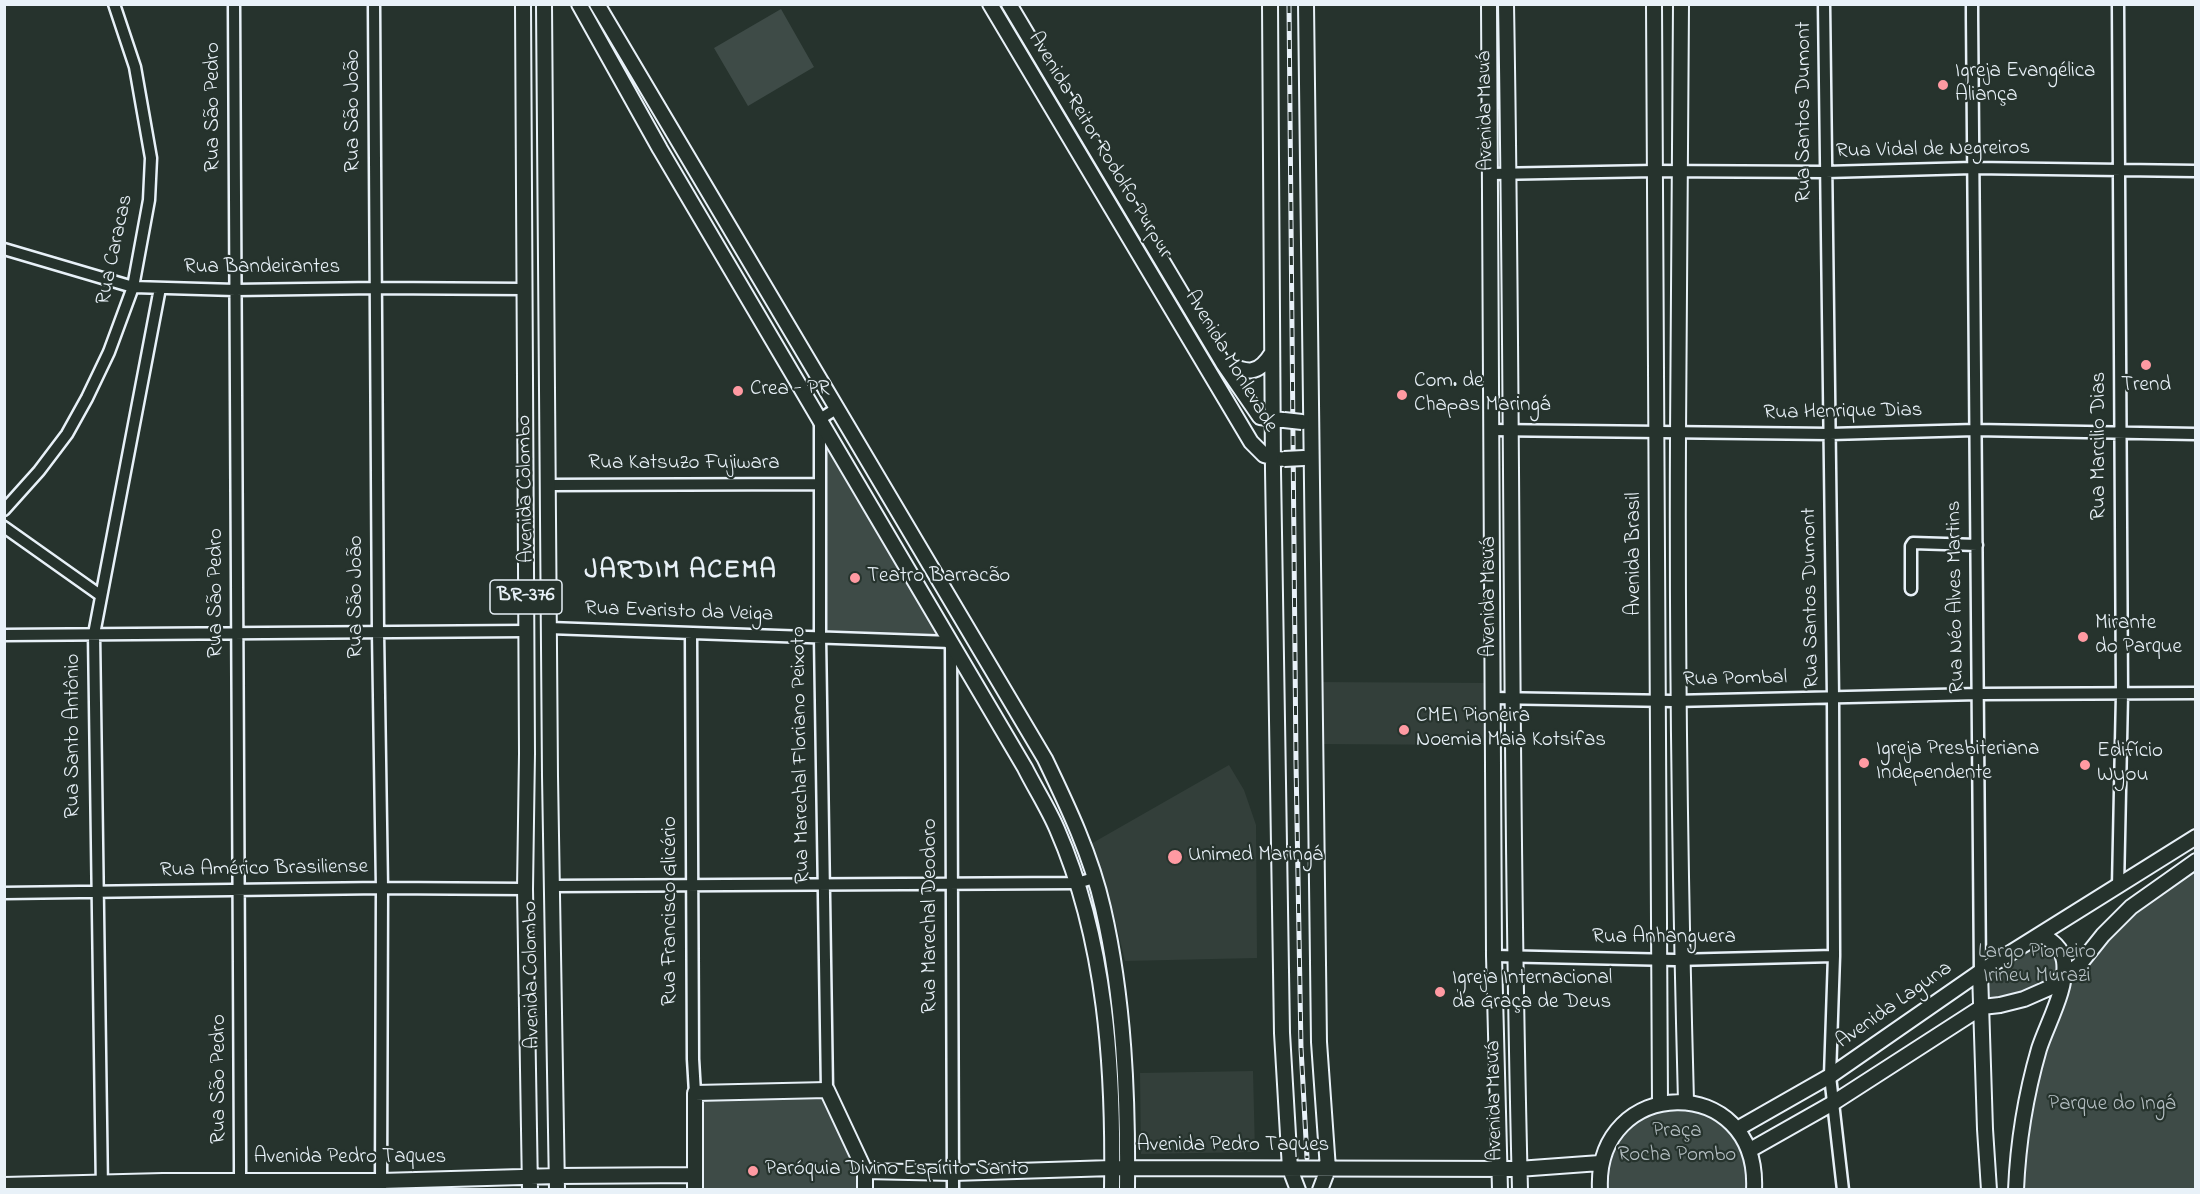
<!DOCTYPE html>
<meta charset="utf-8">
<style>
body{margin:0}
#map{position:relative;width:2200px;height:1194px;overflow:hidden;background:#26332d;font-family:"Indie Flower",sans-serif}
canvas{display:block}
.frame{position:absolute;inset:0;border:6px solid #e8f1f8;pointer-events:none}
</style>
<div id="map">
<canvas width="2200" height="1194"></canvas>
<div class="frame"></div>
</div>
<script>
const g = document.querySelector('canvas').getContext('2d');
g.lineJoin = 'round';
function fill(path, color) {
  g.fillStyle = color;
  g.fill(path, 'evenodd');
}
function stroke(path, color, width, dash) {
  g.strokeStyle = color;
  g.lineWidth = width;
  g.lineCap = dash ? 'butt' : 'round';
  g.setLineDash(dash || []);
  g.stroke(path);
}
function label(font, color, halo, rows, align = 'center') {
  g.font = font + ' "Indie Flower",sans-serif';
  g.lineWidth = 4.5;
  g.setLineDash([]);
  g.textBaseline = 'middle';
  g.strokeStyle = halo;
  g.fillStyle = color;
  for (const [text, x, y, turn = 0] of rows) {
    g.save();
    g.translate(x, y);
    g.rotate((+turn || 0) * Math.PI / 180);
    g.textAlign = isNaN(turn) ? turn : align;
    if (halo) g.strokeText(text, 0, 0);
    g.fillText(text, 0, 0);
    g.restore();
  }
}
fill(new Path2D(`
 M1314 682 1492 683V745L1315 744Z
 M1229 765 1244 790 1256 825 1257 958 1125 961 1111 903 1089 845Z
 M1253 1071 1255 1152 1141 1154 1140 1073Z`), '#333f3a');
fill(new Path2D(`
 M781 9 814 67 748 106 714 48Z
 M820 419 951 642 820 637Z
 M2195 861V1189H2016L2020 1141 2063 978 2049 988 1982 1007 1980 972 2041 934 2057 944 2064 976 2103 935Z
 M827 1090 852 1141 865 1189H695V1093Z
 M1686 1101 1737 1129 1754 1189 1600 1190V1163L1640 1111Z`), '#3e4b47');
const minor = new Path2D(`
 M234 4C236 397 241 789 240 1181
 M374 4 378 632 382 888 381 1190
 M1824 4 1833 697 1834 956 1830 1076 1843 1190
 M1972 4C1973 327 1979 650 1980 972
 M1491 174 1655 171 1826 172 1973 168 2196 171
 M4 249 133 287 235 290 376 288 524 289
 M1491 430 1830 434 1975 430 2196 434
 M549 485 819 484
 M4 510 39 471 67 434 87 398 109 352 133 287 149 200 151 158 135 67 114 4
 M4 527 100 595
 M1911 589V546L1913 543 1977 545
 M549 628 951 642
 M691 633 693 1059 695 1093
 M4 635 526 631
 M951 642 953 1190
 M1492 698 1673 701 1979 694 2196 693
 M553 886 1077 883 1094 878
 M2118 887 2122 694 2118 4
 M4 893 382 888 525 889
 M1494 956 1675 960 1834 956
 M827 1090 820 637V419L836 409
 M102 1190 94 634 160 288`);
const major = new Path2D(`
 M523 4 527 753 525 889 530 1190
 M544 4 550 776 557 1190
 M579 4 660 149 1025 768C1035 788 1048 808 1057 829 1106 941 1114 1069 1112 1190
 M597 4 1045 759C1068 807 1091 855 1103 908 1124 999 1128 1096 1127 1190
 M990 4 1251 442 1264 455 1279 459
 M1009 4 1223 363 1260 417 1282 420
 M1270 4 1273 470 1282 1033 1290 1169 1298 1190
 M1306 4 1319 1042 1328 1169 1320 1190
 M1489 4 1494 956 1500 1190
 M1506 4C1513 399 1510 795 1520 1190
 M1654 4 1660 1103
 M1681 4C1681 148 1678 291 1678 434 1677 657 1680 879 1686 1101
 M1223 363C1247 372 1257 377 1272 353
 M1980 972 1985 1129 1989 1190
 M1737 1129 1830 1076 1980 972 2196 837
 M1750 1150 1833 1103 1982 1007 2000 1005 2024 999 2049 988 2079 965 2103 935 2131 907 2196 861
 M865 1171 953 1173 1112 1168 1518 1169 1600 1163
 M4 1185 163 1181H381L557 1176 695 1175
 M695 1190V1093L827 1090 865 1171V1190
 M1600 1190C1594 1075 1760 1071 1754 1190
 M2016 1190C2018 1142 2026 1094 2039 1049 2047 1024 2068 988 2064 961 2062 948 2052 941 2041 934`);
stroke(minor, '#e8f1f8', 15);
stroke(major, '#e8f1f8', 18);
stroke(minor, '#26332d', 10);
stroke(major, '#26332d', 14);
const rail = new Path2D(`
 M1289 4 1296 763 1301 1048 1307 1158`);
stroke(rail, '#e8f1f8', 5);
stroke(rail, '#26332d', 3, [9]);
const majorBridge = new Path2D(`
 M1284 420 1302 422
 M1284 459 1304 458`);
stroke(majorBridge, '#e8f1f8', 18, []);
stroke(majorBridge, '#26332d', 14);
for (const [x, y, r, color] of [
 [1943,85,6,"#ff9aa2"],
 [2146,365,6,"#ff9aa2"],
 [738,391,6,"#ff9aa2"],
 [1402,395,6,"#ff9aa2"],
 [855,578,6,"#ff9aa2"],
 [2083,637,6,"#ff9aa2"],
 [1404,730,6,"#ff9aa2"],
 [1864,763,6,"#ff9aa2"],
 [2085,765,6,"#ff9aa2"],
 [1175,857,8,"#ff9aa2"],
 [1440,992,6,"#ff9aa2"],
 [753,1171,6,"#ff9aa2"]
]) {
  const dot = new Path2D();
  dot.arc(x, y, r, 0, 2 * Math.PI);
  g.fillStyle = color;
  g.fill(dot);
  stroke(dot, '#26332d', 2);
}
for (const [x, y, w] of [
 [526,597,72]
]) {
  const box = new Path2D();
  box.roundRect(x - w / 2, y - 17, w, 34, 4.5);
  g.fillStyle = '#26332d';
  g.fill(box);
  stroke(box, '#e8f1f8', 1.5);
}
label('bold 20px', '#e8f1f8', null, [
 ["BR-376",526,597]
]);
label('21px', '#e8f1f8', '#26332d', [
 ["Igreja Evangélica",1955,73],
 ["Aliança",1955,97],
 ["Com. de",1414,383],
 ["Chapas Maringá",1414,407],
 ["Trend",2146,387,"center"],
 ["Crea - PR",750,391],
 ["Teatro Barracão",867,578],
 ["Mirante",2095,625],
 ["do Parque",2095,649],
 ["CMEI Pioneira",1416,718],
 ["Noemia Maia Kotsifas",1416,742],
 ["Igreja Presbiteriana",1876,751],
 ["Independente",1876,775],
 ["Edifício",2097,753],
 ["Wyou",2097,777],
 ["Unimed Maringá",1188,857],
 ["Igreja Internacional",1452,980],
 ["da Graça de Deus",1452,1004],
 ["Paróquia Divino Espírito Santo",765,1171]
], 'left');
label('21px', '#e8f1f8', '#26332d', [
 ["Rua São Pedro",215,107,-90],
 ["Rua São João",355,111,-90],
 ["Avenida Mauá",1487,111,-91],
 ["Rua Santos Dumont",1806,112,-90],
 ["Avenida Reitor Rodolfo Purpur",1099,146,59],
 ["Rua Vidal de Negreiros",1933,151,-1],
 ["Rua Caracas",116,250,-78],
 ["Rua Bandeirantes",262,269],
 ["Avenida Monlevade",1230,362,59],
 ["Rua Henrique Dias",1843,413,-1],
 ["Rua Marcilio Dias",2101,446,-90],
 ["Rua Katsuzo Fujiwara",684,465],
 ["Avenida Colombo",527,489,-91],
 ["Avenida Brasil",1636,554,-90],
 ["Rua São Pedro",218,593,-90],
 ["Rua São João",358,597,-90],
 ["Avenida Mauá",1491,597,-90],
 ["Rua Néo Alves Martins",1957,597,-91],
 ["Rua Santos Dumont",1812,598,-91],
 ["Rua Evaristo da Veiga",679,613,2],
 ["Rua Pombal",1735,680,-1],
 ["Rua Santo Antônio",75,736,-90],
 ["Rua Marechal Floriano Peixoto",802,755,-91],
 ["Rua Américo Brasiliense",264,870,-1],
 ["Rua Francisco Glicério",672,911,-90],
 ["Rua Marechal Deodoro",932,916,-90],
 ["Rua Anhanguera",1664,939],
 ["Avenida Colombo",533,975,-91],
 ["Avenida Laguna",1895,1006,-35],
 ["Rua São Pedro",221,1079,-90],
 ["Avenida Mauá",1496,1101,-91],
 ["Avenida Pedro Taques",1233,1147],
 ["Avenida Pedro Taques",350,1159]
]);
label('21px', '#b5bfc3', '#26332d', [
 ["Largo Pioneiro",2037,954],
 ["Irineu Murazi",2037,978],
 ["Parque do Ingá",2112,1106],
 ["Praça",1677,1133],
 ["Rocha Pombo",1677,1157]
]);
g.letterSpacing = '1.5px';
label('bold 27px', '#e8f1f8', '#26332d', [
 ["JARDIM ACEMA",681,573]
]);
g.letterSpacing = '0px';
</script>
